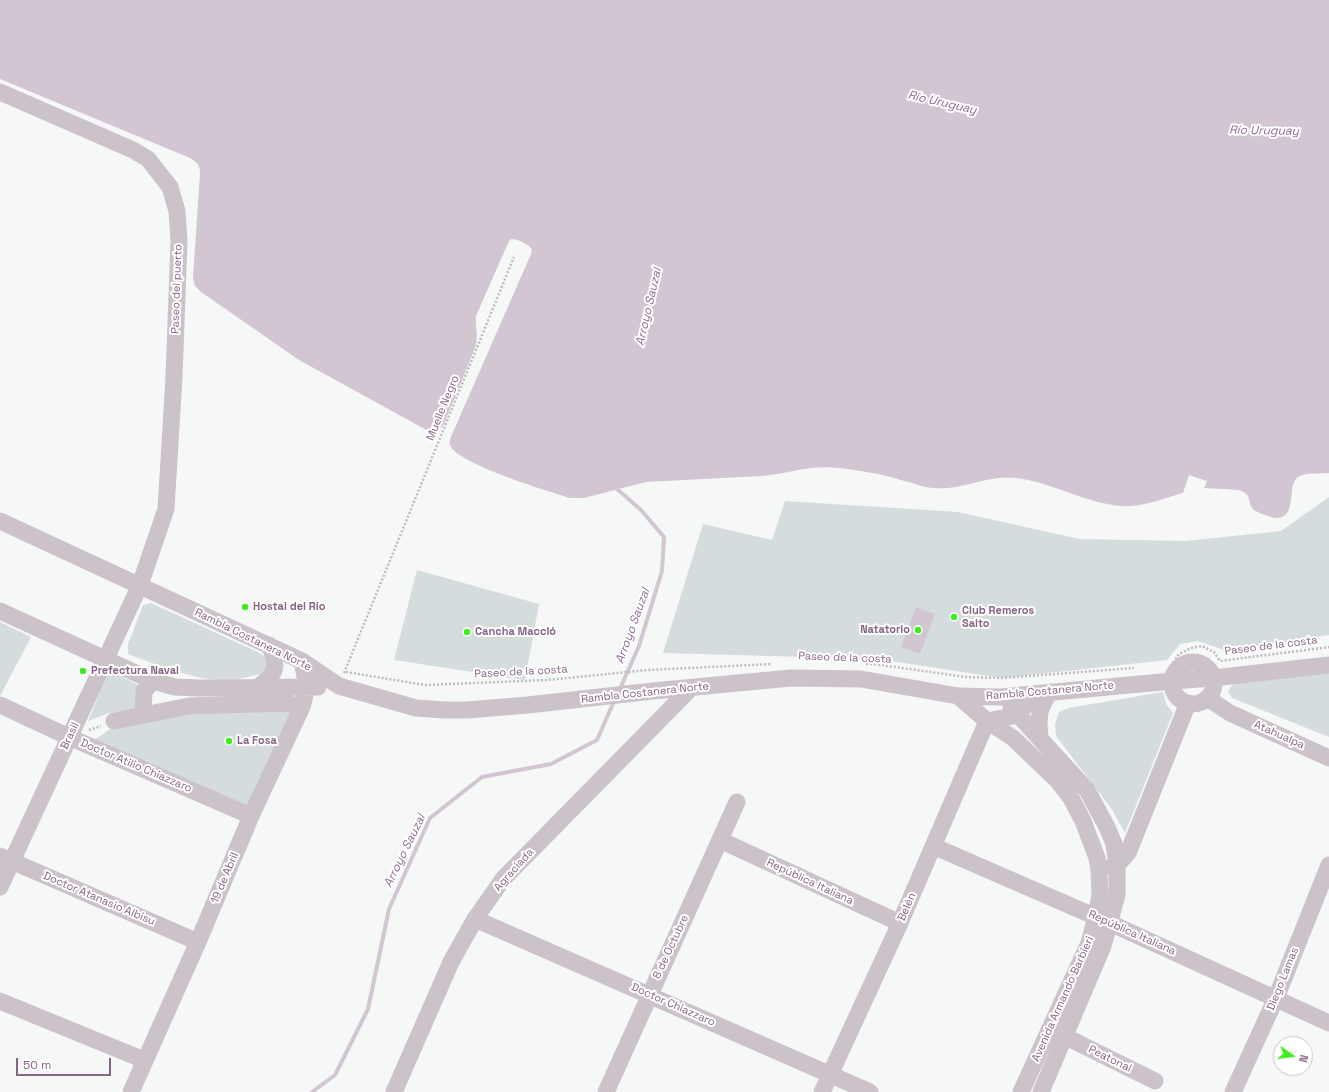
<!DOCTYPE html>
<meta charset="utf-8">
<style>
body{margin:0}
#map{position:relative;width:1329px;height:1092px;overflow:hidden;background:#f5f8f7;font-family:"Space Grotesk",sans-serif}
canvas{display:block}
.north{position:absolute;left:1273px;top:1036px;width:40px;height:40px;box-sizing:border-box;background:#fff;border:1px solid #cfc1cf;border-radius:50%;rotate:104deg;font-size:11px;font-weight:700;line-height:16px;text-align:center;color:#886586}
.north::after{content:'';display:block;margin:auto;width:14px;height:18px;background:#41ed20;clip-path:polygon(50% 0,100% 100%,50% 72%,0 100%)}
.scale{position:absolute;left:16px;top:1058px;width:95px;height:18px;box-sizing:border-box;border:2px solid #886586;border-top:0;padding-left:5px;font-size:12px;line-height:14px;white-space:nowrap;color:#886586;-webkit-text-stroke:3px #fff;paint-order:stroke}
</style>
<div id="map">
<canvas width="1329" height="1092"></canvas>
<div class="north">N</div>
<div class="scale">50 m</div>
</div>
<script>
const g = document.querySelector('canvas').getContext('2d');
g.lineJoin = 'round';
function fill(path, color) {
  g.fillStyle = color;
  g.fill(path, 'evenodd');
}
function stroke(path, color, width, dash) {
  g.strokeStyle = color;
  g.lineWidth = width;
  g.lineCap = dash ? 'butt' : 'round';
  g.setLineDash(dash || []);
  g.stroke(path);
}
function label(font, color, halo, rows, align = 'center') {
  g.font = font + ' "Space Grotesk",sans-serif';
  g.lineWidth = 4;
  g.setLineDash([]);
  g.textBaseline = 'middle';
  g.strokeStyle = halo;
  g.fillStyle = color;
  for (const [text, x, y, turn = 0] of rows) {
    g.save();
    g.translate(x, y);
    g.rotate((+turn || 0) * Math.PI / 180);
    g.textAlign = isNaN(turn) ? turn : align;
    if (halo) g.strokeText(text, 0, 0);
    g.fillText(text, 0, 0);
    g.restore();
  }
}
fill(new Path2D(`
 M1329 497V635L1227 651 1198 641 1180 644 1167 660 1002 678 878 659 663 653 703 524 772 540 785 501 958 512 1079 539 1185 541 1281 531Z
 M417 570 539 604 525 680 394 660Z
 M151 603 260 653 265 657 268 666 262 674C250 676 237 680 225 680 196 681 155 664 128 654V644L143 605Z
 M0 622 31 637 0 696Z
 M109 670 138 685 135 710 109 713 88 721Z
 M1329 673V737L1232 698 1228 691 1234 683Z
 M1163 692 1166 704 1173 713 1125 833 1111 808 1056 736 1055 724 1059 712 1068 708Z
 M295 711 249 807 93 741 113 727 189 712Z`), '#d4dcdd');
fill(new Path2D(`
 M0 0H1329V473C1320 474 1306 472 1298 477 1286 486 1298 517 1277 518 1273 518 1254 512 1252 508 1249 503 1250 497 1246 494 1240 488 1229 490 1222 489 1216 489 1209 488 1203 488 1176 492 1149 508 1121 506 1085 503 1051 482 1016 478 988 474 961 491 933 488 926 488 919 485 912 483 897 479 882 474 866 472 849 469 829 466 811 468 794 470 778 475 761 476L646 482 584 498H570C548 491 457 464 450 445 449 443 450 441 450 439L531 254 532 249C528 244 518 239 511 239L509 241 476 316C475 328 479 337 475 348L444 424 440 429 432 433 299 360 201 292 195 286 193 278 200 173C200 165 197 162 190 158L0 79Z
 M916 607 935 614 920 654 901 647Z`), '#d2c6d3');
fill(new Path2D(`
 M1189 475 1207 481 1204 488V490L1182 496Z`), '#f5f8f7');
stroke(new Path2D(`
 M618 485 617 489 641 510 664 537 662 571 639 646 619 691
 M312 1092 335 1075 368 1009 389 909 430 818 482 777 551 764 597 740 615 699`), '#d2c6d3', 4);
stroke(new Path2D(`
 M866 664H874L966 677 1002 678 1134 668
 M1171 666 1179 654 1191 648 1202 646 1214 652 1220 661 1329 647
 M346 672 425 685 547 680 648 670 771 664
 M344 673 514 257
 M89 730 101 726`), '#c1bac0', 2.5, [2, 2]);
stroke(new Path2D(`
 M0 92 133 150 148 159 170 187 177 211 179 241 174 377 166 509 140 585 0 887
 M0 521 302 661 339 686 416 708 444 710H467L528 705 653 691 791 678 861 679 958 696 1001 697 1172 681 1213 678 1329 665
 M0 611 153 681 175 687 199 688 318 687
 M1172 683a21 21 0 1 1 42 0a21 21 0 1 1-42 0Z
 M258 687C277 673 279 667 269 645
 M958 696 987 721 1013 738 1057 780 1071 798 1083 821 1097 858 1099 870 1100 895 1096 917 1089 943 1021 1092
 M1207 698 1230 713 1329 758
 M0 705 69 737 251 816
 M1011 707 1087 790 1107 827 1114 844 1117 865V895L1103 946 1041 1092
 M143 714 144 691 153 681
 M114 721 189 706 286 703 302 707
 M1040 738C1038 719 1038 707 1051 692
 M720 840 900 923
 M933 846 1110 923 1329 1023
 M0 856 198 942
 M1111 867 1117 865 1128 853 1188 703
 M475 919 870 1092
 M0 1001 144 1060
 M1064 1036 1155 1081
 M131 1092 198 942 251 816 302 707 307 687 302 661
 M394 1092 451 962 475 919 503 879 691 688
 M606 1092 737 802
 M822 1092 900 923 987 721 1018 715 1034 694
 M1233 1092 1276 998 1329 865`), '#cbc2ca', 17);
for (const [x, y, r, color] of [
 [245,607,4,"#41ed20"],
 [954,617,4,"#41ed20"],
 [918,630,4,"#41ed20"],
 [467,632,4,"#41ed20"],
 [83,671,4,"#41ed20"],
 [229,741,4,"#41ed20"]
]) {
  const dot = new Path2D();
  dot.arc(x, y, r, 0, 2 * Math.PI);
  g.fillStyle = color;
  g.fill(dot);
  stroke(dot, '#fff', 1.5);
}
label('11px', '#886586', '#fff', [
 ["Paseo del puerto",177,289,-88],
 ["Muelle Negro",443,408,-68],
 ["Rambla Costanera Norte",253,640,26],
 ["Paseo de la costa",1271,646,-7],
 ["Paseo de la costa",845,658,2],
 ["Paseo de la costa",521,672,-3],
 ["Rambla Costanera Norte",1050,691,-5],
 ["Rambla Costanera Norte",645,693,-6],
 ["Atahualpa",1279,735,24],
 ["Brasil",70,736,-65],
 ["Doctor Atilio Chiazzaro",136,766,23],
 ["Agraciada",514,870,-48],
 ["19 de Abril",225,878,-67],
 ["República Italiana",810,882,25],
 ["Doctor Atanasio Albisu",99,899,23],
 ["Belén",907,907,-67],
 ["República Italiana",1132,933,24],
 ["8 de Octubre",671,947,-65],
 ["Diego Lamas",1283,979,-68],
 ["Avenida Armando Barbieri",1063,999,-66],
 ["Doctor Chiazzaro",673,1005,24],
 ["Peatonal",1110,1059,26]
]);
label('bold 11px', '#886586', '#fff', [
 ["Hostal del Río",253,607],
 ["Club Remeros",962,611],
 ["Salto",962,624],
 ["Natatorio",910,630,"right"],
 ["Cancha Macció",475,632],
 ["Prefectura Naval",91,671],
 ["La Fosa",237,741]
], 'left');
label('italic 12px', '#8d6b92', '#fff', [
 ["Río Uruguay",942,103,13],
 ["Río Uruguay",1264,131,1],
 ["Arroyo Sauzal",649,307,-77],
 ["Arroyo Sauzal",633,626,-70],
 ["Arroyo Sauzal",405,851,-64]
]);
</script>
